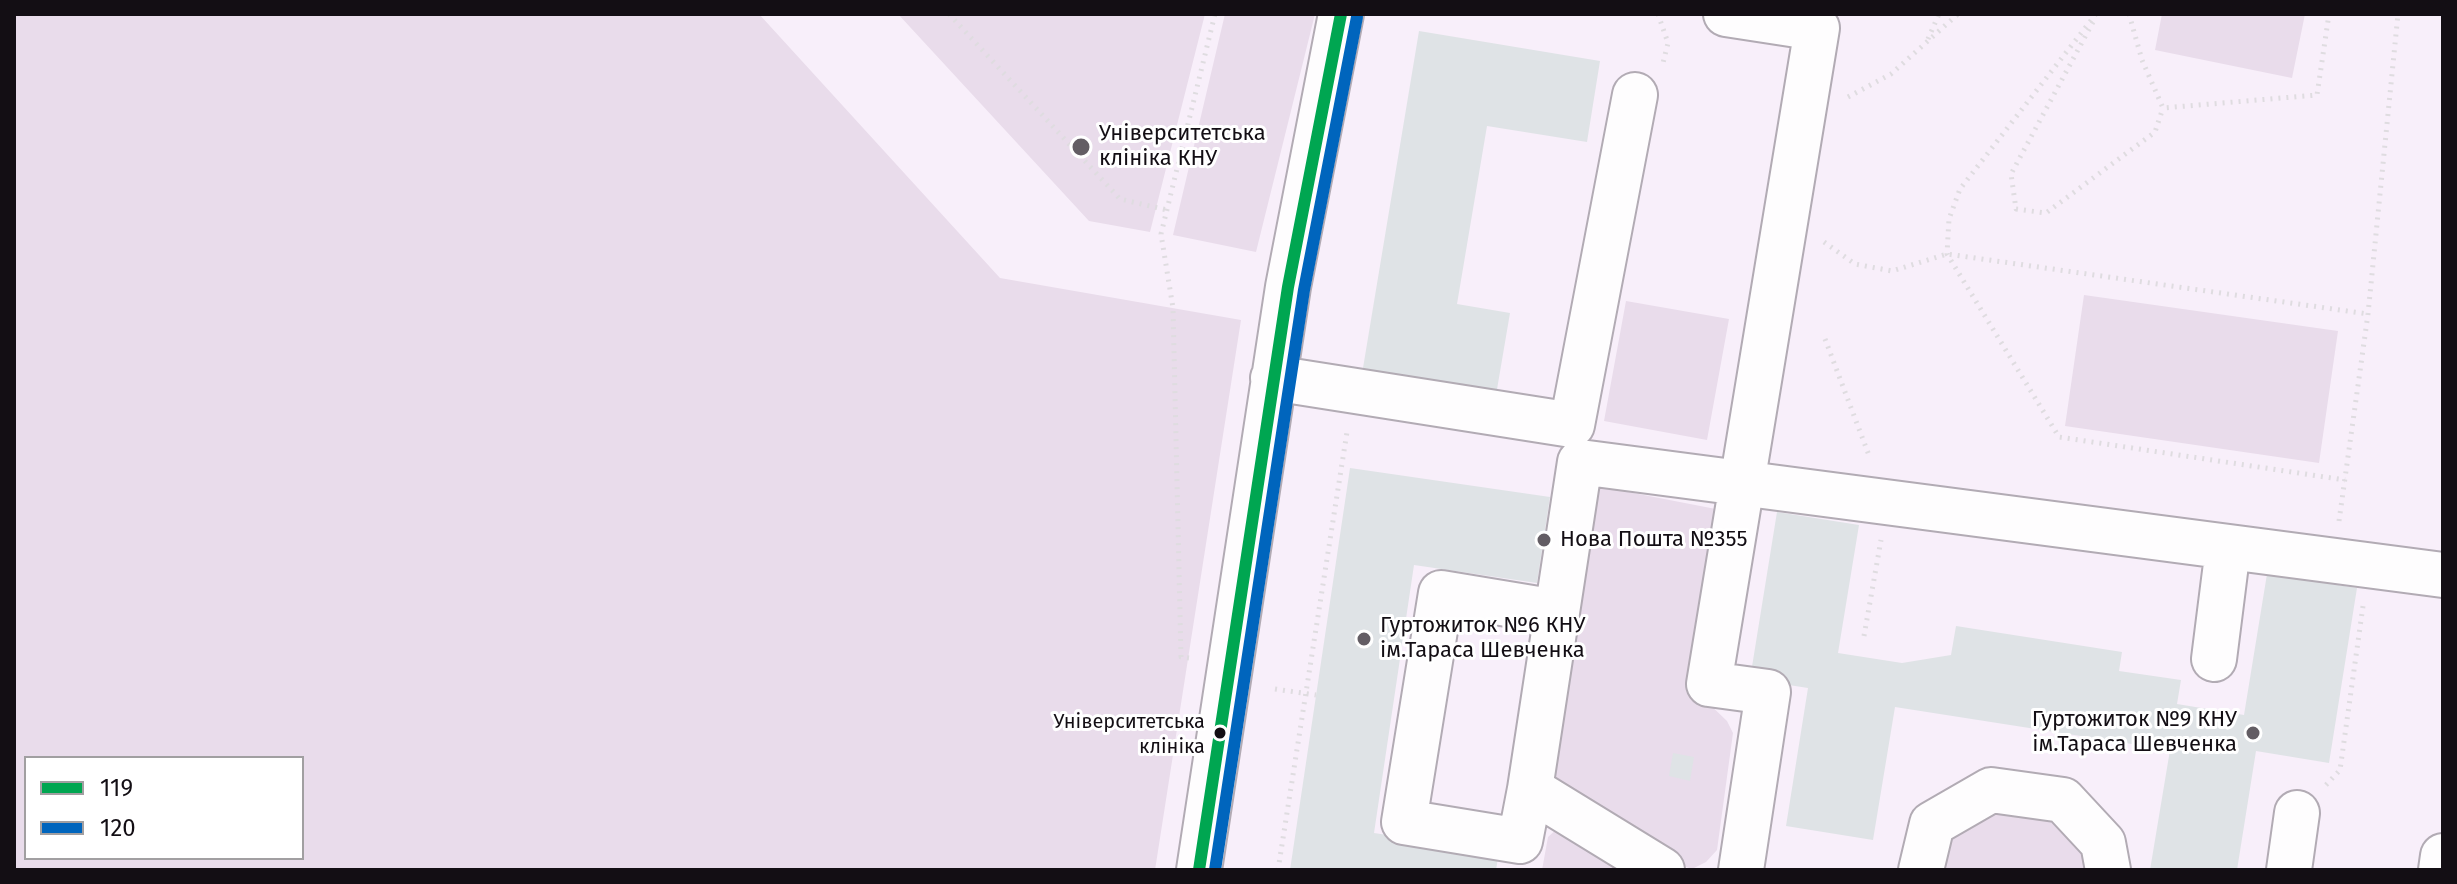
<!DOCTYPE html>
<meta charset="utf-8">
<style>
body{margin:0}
#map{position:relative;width:2457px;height:884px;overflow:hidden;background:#f8effa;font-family:"Fira Sans",sans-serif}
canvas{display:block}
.frame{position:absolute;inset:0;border:16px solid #130e14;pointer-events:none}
.legend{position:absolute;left:24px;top:756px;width:280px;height:104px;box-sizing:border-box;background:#fff;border:2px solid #a19fa1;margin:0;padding:10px 14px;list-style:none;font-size:24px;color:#130e14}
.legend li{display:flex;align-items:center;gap:16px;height:40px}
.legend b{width:40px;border:2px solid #a19fa1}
</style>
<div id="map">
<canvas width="2457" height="884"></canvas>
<div class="frame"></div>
<ul class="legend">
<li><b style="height:10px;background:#00a651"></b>119</li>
<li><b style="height:10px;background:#0065bd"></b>120</li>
</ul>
</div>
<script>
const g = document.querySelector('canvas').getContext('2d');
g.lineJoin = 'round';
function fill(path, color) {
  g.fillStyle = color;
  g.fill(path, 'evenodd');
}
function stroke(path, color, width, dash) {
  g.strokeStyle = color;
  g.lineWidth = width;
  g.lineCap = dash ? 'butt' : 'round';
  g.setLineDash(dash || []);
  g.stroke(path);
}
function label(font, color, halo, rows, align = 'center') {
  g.font = font + ' "Fira Sans",sans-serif';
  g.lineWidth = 6;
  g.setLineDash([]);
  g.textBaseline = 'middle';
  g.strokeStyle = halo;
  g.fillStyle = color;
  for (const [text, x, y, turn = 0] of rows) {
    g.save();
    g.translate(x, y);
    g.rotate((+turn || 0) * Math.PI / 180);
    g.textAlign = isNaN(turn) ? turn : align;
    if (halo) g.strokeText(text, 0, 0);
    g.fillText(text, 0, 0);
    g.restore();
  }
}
fill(new Path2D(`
 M14 14H759L1000 278 1241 320 1155 870H14ZM302 758V858H26V758Z
 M898 14H1205L1150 232 1089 221Z
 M1225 14H1315L1256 252 1173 235Z
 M2162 14H2305L2292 78 2155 50Z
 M2084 295 2338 331 2319 463 2065 426Z
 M1626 301 1729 319 1707 440 1604 421Z
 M1587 484 1726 511 1702 697 1727 721 1733 733 1717 850 1706 862 1692 869 1675 863 1551 779Z
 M2022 805 2072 829 2093 870H1934L1947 840 1967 820Z
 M1559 827 1632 870H1542L1548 837Z`), '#e9dceb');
fill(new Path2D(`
 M1419 31 1600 61 1587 142 1487 126 1457 304 1510 313 1494 407 1360 386Z
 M1350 468 1550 497 1537 583 1414 565 1374 833 1499 852 1496 870H1290Z
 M1777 512 1859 525 1838 653 1902 663 1951 655 1956 626 2122 652 2119 671 2181 680 2177 704 2244 715 2267 574 2357 588 2329 763 2256 751 2237 870H2150L2170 750 1895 707 1873 840 1786 826 1808 688 1750 679Z
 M1673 753 1694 757 1690 781 1669 776Z`), '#dfe3e6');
const minor = new Path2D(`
 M1726 14 1817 28 1709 684 1768 692 1741 870
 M1273 378 1572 425 1635 95
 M2214 659 2228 548
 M1530 789 1520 841 1404 822 1441 593 1556 612
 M1199 870 1288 287 1341 14
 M1662 870 1530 789 1580 462 2443 575
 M1921 870 1932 824 1991 790 2063 800 2103 843 2108 870
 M2289 870 2297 813
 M2441 870 2443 856`);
stroke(minor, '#b2abb4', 48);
stroke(new Path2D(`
 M949 14 1120 199 1167 210
 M1658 14 1668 43 1662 67
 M2096 14 1960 189 1949 219 1947 254 2059 437 2345 480
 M2129 14 2142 60 2163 108 2317 95 2329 14
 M2093 22 2011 174 2016 209 2046 213 2155 132 2163 108
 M1928 39 1939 14
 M1848 97 1891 74 1958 14
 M1824 242 1855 264 1892 271 1947 254 2368 314
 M1825 339 1870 458
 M2339 521 2368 314 2398 14
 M1864 636 1881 540
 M1189 658 1181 657 1173 308 1161 234 1215 14
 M1275 689 1316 695
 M2326 785 2340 770 2363 606
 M1278 870 1347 432`), '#dfdce0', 5, [2, 6]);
stroke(minor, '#fefdfe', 44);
stroke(new Path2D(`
 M1199 870 1288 287 1341 14`), '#00a651', 12);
stroke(new Path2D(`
 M1215 870 1304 290 1357 17`), '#0065bd', 12);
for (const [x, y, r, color] of [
 [1081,147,10,"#635d64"],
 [1544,540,8,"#635d64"],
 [1364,639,8,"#635d64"],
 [1220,733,7,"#130e14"],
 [2253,733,8,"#635d64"]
]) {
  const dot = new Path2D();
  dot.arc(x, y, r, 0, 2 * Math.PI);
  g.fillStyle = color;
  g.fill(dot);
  stroke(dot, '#fff', 3);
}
label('20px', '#130e14', '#fff', [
 ["Університетська",1205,722],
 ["клініка",1205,747]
], 'right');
label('22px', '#130e14', '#fff', [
 ["Університетська",1099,134],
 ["клініка КНУ",1099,159],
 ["Нова Пошта №355",1560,540],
 ["Гуртожиток №6 КНУ",1380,626],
 ["ім.Тараса Шевченка",1380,651],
 ["Гуртожиток №9 КНУ",2237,720,"right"],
 ["ім.Тараса Шевченка",2237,745,"right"]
], 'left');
</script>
